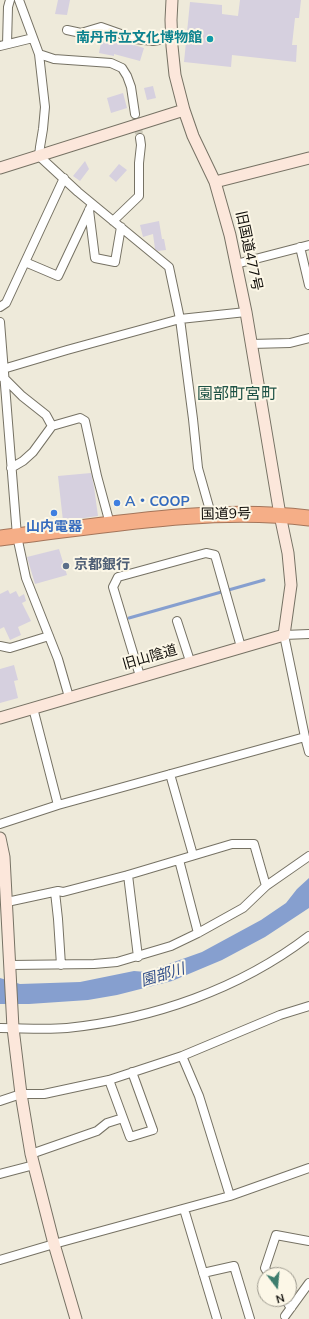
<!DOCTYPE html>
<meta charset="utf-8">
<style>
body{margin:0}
#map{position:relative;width:309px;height:1319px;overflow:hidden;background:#eeeada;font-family:"Nunito Sans",sans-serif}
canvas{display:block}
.north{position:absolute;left:257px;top:1267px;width:40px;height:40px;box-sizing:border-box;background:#fcf7e7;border:1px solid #9c998d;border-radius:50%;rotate:164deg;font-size:11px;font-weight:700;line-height:16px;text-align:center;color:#0d0b07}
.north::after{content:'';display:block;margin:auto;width:14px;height:18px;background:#3d7d6d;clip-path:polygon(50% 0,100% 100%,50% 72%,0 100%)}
</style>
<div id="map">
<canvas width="309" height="1319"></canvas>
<div class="north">N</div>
</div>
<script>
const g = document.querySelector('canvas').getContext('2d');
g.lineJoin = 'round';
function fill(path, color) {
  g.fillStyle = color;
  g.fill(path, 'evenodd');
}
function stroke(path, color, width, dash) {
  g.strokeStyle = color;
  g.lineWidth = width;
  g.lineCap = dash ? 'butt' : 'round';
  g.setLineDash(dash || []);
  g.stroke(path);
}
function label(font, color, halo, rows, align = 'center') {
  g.font = font + ' "Nunito Sans","Noto Sans JP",sans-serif';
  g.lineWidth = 4;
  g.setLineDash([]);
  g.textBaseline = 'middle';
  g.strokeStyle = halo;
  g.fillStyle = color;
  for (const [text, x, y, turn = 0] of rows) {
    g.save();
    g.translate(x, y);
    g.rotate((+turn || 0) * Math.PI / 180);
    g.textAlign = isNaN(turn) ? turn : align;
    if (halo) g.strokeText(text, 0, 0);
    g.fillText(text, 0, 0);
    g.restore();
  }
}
fill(new Path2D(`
 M309 878V908L265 937 222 960 172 981 117 995 88 1000 29 1004H0V978L20 984 80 982 134 971 146 972 202 952 261 920 286 903 297 889Z`), '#869fcf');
stroke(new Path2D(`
 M129 618 264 580`), '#869fcf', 3);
fill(new Path2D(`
 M58 0H70L67 15 55 14Z
 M240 0H301L299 18H295L292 45H297L296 62 232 55 231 67 184 62 190 2 222 5V14L238 16Z
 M103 33 117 38V40L144 48 140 61 114 54V56L99 53Z
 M153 86 156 98 147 100 144 88Z
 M123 93 127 108 111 113 107 98Z
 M85 161 89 169 80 181 73 176Z
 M119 164 127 170 116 182 109 176Z
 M159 221 162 239H164L166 250 158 251 155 249 153 234 143 237 140 225Z
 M91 473 94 487 98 516 63 521 58 476Z
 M59 549 67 575 35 584 27 557Z
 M8 590 10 594 16 591 19 597 24 594 26 601 22 603 31 621 18 627 21 635 10 640 4 627 0 629V594Z
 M14 665 18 680 14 681 18 698 0 703V669Z`), '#d6d0df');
stroke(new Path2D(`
 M135 114 140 138`), '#ccc9ba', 8, [8, 4]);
const street = new Path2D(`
 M19 0 39 54 45 107 43 129 40 147 39 156 78 192 169 267 180 319 193 419 198 468 211 514
 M67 30 81 33 101 27 135 39 153 41 171 38
 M7 44 8 7 10 0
 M0 46 33 38
 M39 54 54 59 111 63 122 68 127 76 131 87 135 114
 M89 210 95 258 115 262 121 227
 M113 221 139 196V163L141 145 140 138
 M300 247 309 285
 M25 262 58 276 92 204
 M236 264 309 245
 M0 307 6 303 64 178
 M0 322 17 536 26 578 58 659 69 697
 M251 344 290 343 309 338
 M3 369 67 350 180 319 246 312
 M2 377H3L22 396 46 415 52 426
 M11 468 23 461 33 452 52 426 80 418 85 421 97 476 110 524
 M177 621 190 661
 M309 634 284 635 305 737 309 752
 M0 646 10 648 49 636
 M140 676 113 587 118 577 206 553 215 555 241 647
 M33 708 58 805
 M170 774 193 855
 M0 824 58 805 305 737
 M179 860 198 933
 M128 875 138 957
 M55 892 58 919 61 965
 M7 902 58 891 63 892 128 875 232 844H254L266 886
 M10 965 94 964 117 962 171 946 198 933 243 908 266 886 309 856
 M0 1028C22 1028 45 1030 67 1028 153 1019 240 989 309 936
 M182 1056 199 1096 230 1196
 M109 1080 130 1137 153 1130 132 1072
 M0 1101 21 1094H44L109 1080 182 1056 280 1015 309 1006
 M31 1154 97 1131 107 1123 123 1118
 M0 1174 34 1165
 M184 1209 217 1319
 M0 1260 54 1244 230 1196 309 1168
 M203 1273 234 1266 250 1319
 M269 1275 265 1268 276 1235 309 1241
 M285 1299 291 1308
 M285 1316 309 1283`);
const secondary = new Path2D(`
 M0 168 184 110
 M215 182 309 158
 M0 718 284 635 291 585 288 553 280 515 246 312 230 235 215 182 193 136 184 110 175 75 172 46 171 20 172 0
 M0 838 4 857 13 1028 21 1094 31 1154 54 1244 76 1319`);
const highway = new Path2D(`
 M0 538C103 526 206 506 309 518`);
stroke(street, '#767264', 10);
stroke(secondary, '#767264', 13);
stroke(highway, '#a4755a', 17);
stroke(street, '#fff', 8);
stroke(secondary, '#fce7db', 11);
stroke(highway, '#f5ae87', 15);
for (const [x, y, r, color] of [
 [210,39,4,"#0f9aa8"],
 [117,503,4,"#3f7fe0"],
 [54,513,4,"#3f7fe0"],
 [66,566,4,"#5c6f8a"]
]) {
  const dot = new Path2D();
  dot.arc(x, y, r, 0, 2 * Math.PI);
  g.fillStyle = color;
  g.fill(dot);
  stroke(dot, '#fcf7e7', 1.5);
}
label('bold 14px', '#0d838f', '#fcf7e7', [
 ["南丹市立文化博物館",202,39]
], 'right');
label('14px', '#0d0b07', '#fcf7e7', [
 ["旧国道477号",248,251,78],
 ["国道9号",226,515,-1],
 ["旧山陰道",150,658,-16]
]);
label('bold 14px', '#366cbe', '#fcf7e7', [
 ["A・COOP",125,503],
 ["山内電器",54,528,"center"]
], 'left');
label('bold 14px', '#4e5e75', '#fcf7e7', [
 ["京都銀行",74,566]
], 'left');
label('italic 15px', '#314e8a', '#fcf7e7', [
 ["園部川",163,976,-17]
]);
label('16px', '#1d5245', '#fcf7e7', [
 ["園部町宮町",237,395]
]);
</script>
